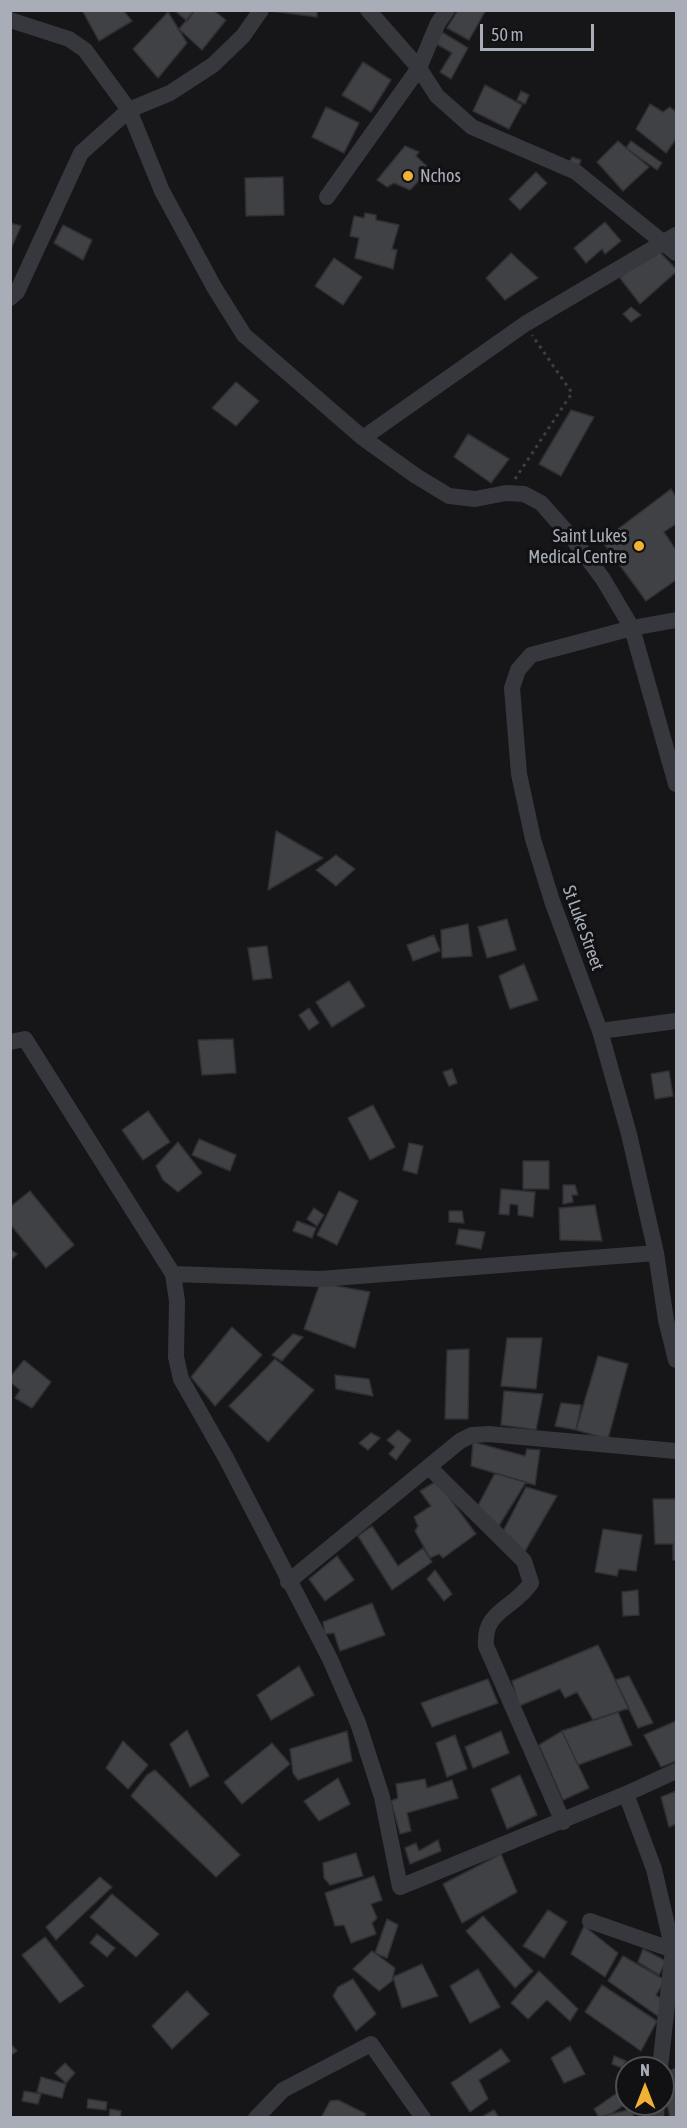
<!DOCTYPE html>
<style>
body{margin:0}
#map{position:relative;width:687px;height:2128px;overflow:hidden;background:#161618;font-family:"Asap Condensed",sans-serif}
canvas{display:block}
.frame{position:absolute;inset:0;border:12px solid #a8adb8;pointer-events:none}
.north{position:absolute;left:615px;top:2056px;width:60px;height:60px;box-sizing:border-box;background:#111113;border:2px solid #4d4f55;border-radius:50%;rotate:0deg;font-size:16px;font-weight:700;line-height:24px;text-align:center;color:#a8adb8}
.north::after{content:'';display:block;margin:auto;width:21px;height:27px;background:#f2b134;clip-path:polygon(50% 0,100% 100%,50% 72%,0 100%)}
.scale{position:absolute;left:480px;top:24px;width:114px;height:27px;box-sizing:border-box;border:3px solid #a8adb8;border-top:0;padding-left:8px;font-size:18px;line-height:21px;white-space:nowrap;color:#a8adb8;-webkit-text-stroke:4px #111113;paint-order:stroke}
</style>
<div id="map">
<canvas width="687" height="2128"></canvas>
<div class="frame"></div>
<div class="north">N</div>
<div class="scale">50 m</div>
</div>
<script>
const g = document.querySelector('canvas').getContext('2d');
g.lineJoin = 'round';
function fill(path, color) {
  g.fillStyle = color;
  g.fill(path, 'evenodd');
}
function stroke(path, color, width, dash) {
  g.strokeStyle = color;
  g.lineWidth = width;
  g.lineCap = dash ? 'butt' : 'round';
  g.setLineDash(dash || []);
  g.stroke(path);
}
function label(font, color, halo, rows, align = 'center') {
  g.font = font + ' "Asap Condensed",sans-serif';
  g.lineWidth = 6;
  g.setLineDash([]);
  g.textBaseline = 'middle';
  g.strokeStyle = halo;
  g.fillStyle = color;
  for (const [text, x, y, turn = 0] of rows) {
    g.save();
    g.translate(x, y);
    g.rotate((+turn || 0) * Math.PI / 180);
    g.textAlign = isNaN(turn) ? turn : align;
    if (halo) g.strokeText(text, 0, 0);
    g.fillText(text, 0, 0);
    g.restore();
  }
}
const building = new Path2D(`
 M82 10H123L132 21 99 41Z
 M174 10H195L187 21Z
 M195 10H213L226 20 202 50 179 29Z
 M317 10V17L271 11V10Z
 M458 10H486L469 40 447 28Z
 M168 12 187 43 158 78 133 49Z
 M440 31 468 48 451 79 440 72 452 53 435 43Z
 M363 62 391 80 371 112 342 95Z
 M485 85 522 105 509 129 473 111Z
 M521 91 529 95 525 104 517 100Z
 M650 104 663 112 670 107 676 112V139L666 153 636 129Z
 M326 107 359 123 344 153 312 137Z
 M618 141 649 167 623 191 597 162Z
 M631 141 662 163 657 170 626 148Z
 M405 146 419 152 416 156 430 169 410 190 394 183 387 187 377 180Z
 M572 157 581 160 578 169 568 165Z
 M536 172 547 183 520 210 509 199Z
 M283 177 284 215 246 216 245 178Z
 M365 213 376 215V220L399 225 392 249 397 250 393 269 355 258 359 238 350 236 354 216 364 218Z
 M605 222 621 241 605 254 602 249 586 263 574 248Z
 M10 223 21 226 10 251Z
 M63 225 92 240 83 260 54 243Z
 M655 247 676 269V272L640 304 620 278Z
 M511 253 538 278 505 300 486 278Z
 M334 258 362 277 343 305 315 286Z
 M631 307 641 315 631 322 623 314Z
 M236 382 259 401 236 426 212 408Z
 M571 410 594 417 561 476 539 464Z
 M468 434 509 459 491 483 454 457Z
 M671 489 676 497V524L664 532 676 550V580L646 601 602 541Z
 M276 831 323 858 268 890Z
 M336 855 355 869 336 886 316 870Z
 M507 919 516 950 487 958 478 927Z
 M468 924 472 956 442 958 441 930Z
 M434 935 440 951 413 961 407 945Z
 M267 946 272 978 253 980 248 948Z
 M524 964 538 1000 510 1009 499 976Z
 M349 981 365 1006 332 1027 316 1002Z
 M309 1008 319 1023 309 1030 299 1015Z
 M233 1039 236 1073 202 1075 198 1040Z
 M452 1069 457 1083 449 1086 443 1072Z
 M669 1071 673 1096 655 1099 651 1074Z
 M373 1105 395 1147 370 1160 348 1118Z
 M148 1111 170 1142 143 1160 122 1130Z
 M199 1139 236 1155 230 1171 192 1155Z
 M178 1142 202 1173 178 1192 163 1180 156 1166Z
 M409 1143 423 1146 417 1174 403 1170Z
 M523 1161H549V1189H523Z
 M563 1185H575L578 1195H572L573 1202 563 1204Z
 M501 1189 535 1192 533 1217 518 1215V1205L510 1204 509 1215 499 1214Z
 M30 1191 74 1245 46 1268 10 1224V1207Z
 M339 1191 358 1201 337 1245 317 1235Z
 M595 1205 602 1241 560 1240 559 1208Z
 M314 1208 324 1215 317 1226 307 1219Z
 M449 1211H462L464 1223 449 1222Z
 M297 1221 316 1228 312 1238 293 1231Z
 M459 1229 485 1232 481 1249 456 1244Z
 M10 1249 17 1254 10 1261Z
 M320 1283 370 1292 355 1348 304 1329Z
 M232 1327 262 1355 215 1406 191 1377Z
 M293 1334 303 1337 282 1361 272 1355Z
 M507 1338H542L536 1389 501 1386Z
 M469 1349 468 1419H445L447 1350Z
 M598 1356 628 1364 608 1439 576 1430Z
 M275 1359 314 1390 268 1442 229 1406Z
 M24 1360 51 1382 32 1408 15 1398 20 1390 10 1382V1377Z
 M335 1375 369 1379 373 1396 336 1389Z
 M504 1391 543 1394 536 1430 501 1425Z
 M561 1403 581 1405 576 1430 555 1426Z
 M398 1430 411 1440 396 1460 389 1454 395 1447 387 1440Z
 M371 1433 380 1438 368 1450 359 1443Z
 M473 1442 525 1456 527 1449 540 1450 535 1485 471 1466Z
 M495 1473 526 1482 495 1532 472 1517Z
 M437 1481 476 1534 443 1558 439 1554 430 1558 415 1531 418 1526 414 1517 431 1506 420 1491Z
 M526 1487 557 1496 525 1551 500 1537Z
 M653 1499H676V1560H673V1544H655Z
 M372 1526 398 1566 423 1548 432 1562 392 1590 358 1536Z
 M603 1529 642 1535 636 1571 619 1569 617 1576 595 1572Z
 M337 1556 354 1580 325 1601 309 1579Z
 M435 1570 452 1594 444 1601 427 1579Z
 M638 1590 639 1615 623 1616 622 1592Z
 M372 1603 385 1635 340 1651 334 1633 325 1634 323 1622Z
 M598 1645 629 1708 593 1720 577 1692 565 1698 560 1689 519 1706 512 1681Z
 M299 1666 314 1695 271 1720 257 1695Z
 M629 1676 653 1723 638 1728 615 1680Z
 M488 1679 498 1703 432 1727 421 1703Z
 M618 1712 632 1745 578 1765 562 1731Z
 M676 1721V1761L661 1767 644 1735Z
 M187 1730 209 1776 190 1787 170 1744Z
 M347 1731 352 1761 298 1780 293 1773 290 1749Z
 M501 1731 509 1753 473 1768 465 1747Z
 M562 1731 589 1788 563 1800 539 1745Z
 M455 1735 467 1769 447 1777 436 1743Z
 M123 1741 148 1765 128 1789 106 1768Z
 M272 1743 290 1764 242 1804 224 1782Z
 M155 1770 240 1855 216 1877 131 1796 147 1775Z
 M520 1775 537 1815 507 1829 491 1789Z
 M338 1778 350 1804 319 1821 304 1801Z
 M425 1779 427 1788 452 1780 458 1798 407 1813 411 1831 400 1834 391 1801 398 1798 396 1784Z
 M676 1791V1824L669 1827 661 1797Z
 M438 1840 441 1851 410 1864 405 1848 416 1843 419 1851Z
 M356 1853 363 1876 330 1885 324 1878 323 1863Z
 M501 1854 517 1892 462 1923 443 1884Z
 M374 1876 382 1900 371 1904 377 1918 372 1923 376 1934 351 1943 344 1925 335 1926 325 1893Z
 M100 1877 112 1887 56 1940 46 1927Z
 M112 1894 159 1934 136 1957 90 1917Z
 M548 1910 567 1922 544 1958 523 1946Z
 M483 1916 533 1971 515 1988 466 1931Z
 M387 1919 398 1925 387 1958 375 1953Z
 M584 1926 618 1953 605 1977 571 1954Z
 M97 1934 115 1948 107 1957 90 1943Z
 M45 1937 84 1986 60 2003 22 1955Z
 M643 1949 666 1961 659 1975 638 1962Z
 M372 1951 395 1968 392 1981 379 1991 353 1969Z
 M623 1956 665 1980 656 1995 663 2000 659 2017 608 1981Z
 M422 1964 438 1996 402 2008 393 1977Z
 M478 1969 500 2007 470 2023 450 1986Z
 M539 1971 578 2009 570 2021 547 2000 528 2019 511 2003Z
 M353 1979 376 2014 356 2031 333 1996 338 1987Z
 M602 1985 657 2021 641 2051 585 2012Z
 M187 1991 209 2014 172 2049 152 2026Z
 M10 2043 17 2051 10 2056Z
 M570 2046 585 2074 564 2083 551 2058Z
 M501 2049 510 2061 479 2080 488 2099 470 2112 451 2083Z
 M614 2056 626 2061 622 2068 612 2064Z
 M65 2063 75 2073 66 2083 55 2073Z
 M41 2077 66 2084 62 2098 37 2092Z
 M627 2086V2103L611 2114 599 2117 594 2109Z
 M676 2087V2118H670L664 2091Z
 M24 2091 41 2094 38 2104 22 2101Z
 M88 2099 107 2102 106 2110 87 2108Z
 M338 2100 366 2114 363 2118H321L330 2101Z
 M110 2109 121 2111 120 2118 109 2117Z
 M632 2109 634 2118H595L611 2114Z
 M494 2110 499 2118H480Z`);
fill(building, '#404145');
stroke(building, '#303034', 1.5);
stroke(new Path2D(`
 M515 479 572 393 532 335`), '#3d3f44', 3, [3, 4.5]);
stroke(new Path2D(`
 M368 10 419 68 437 96 472 127 576 172 676 253
 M10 20 69 39 85 50 129 110 162 191 214 287 244 335 363 438 416 476 449 496 475 499 506 493 524 494 541 503 573 539 603 579 632 628 676 784
 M327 197 419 68 438 23 447 10
 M10 298 17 292 81 153 129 110 170 93 213 65 243 36 261 10
 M363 438 525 324 676 235
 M676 620 632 628 531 655 518 670 512 688 519 774 533 839 552 901 600 1031 629 1134 656 1253 666 1320 676 1360
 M600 1031 676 1021
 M10 1042 25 1039 173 1274 177 1301 176 1357 181 1379 226 1458 330 1659 358 1723 382 1797 400 1887 626 1794 654 1869 673 1950 660 2068
 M173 1274 320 1279 656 1253
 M430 1468 524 1561 531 1583C513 1610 483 1610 486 1646L563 1822
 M288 1582 460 1441 472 1435 489 1434 676 1451
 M626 1794 676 1771
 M590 1921 673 1950
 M663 2083 676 2076
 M256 2118 283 2090 371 2044 423 2118
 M656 2118 657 2104`), '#37383d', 16);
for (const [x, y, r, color] of [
 [408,176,6,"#f2b134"],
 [639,546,6,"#f2b134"]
]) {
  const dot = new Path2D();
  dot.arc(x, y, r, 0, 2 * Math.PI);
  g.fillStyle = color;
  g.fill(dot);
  stroke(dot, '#111113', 2);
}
label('18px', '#a8adb8', '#111113', [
 ["Nchos",420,176],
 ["Saint Lukes",627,536,"right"],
 ["Medical Centre",627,557,"right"]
], 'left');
label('18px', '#a8adb8', '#111113', [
 ["St Luke Street",583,928,70]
]);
</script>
